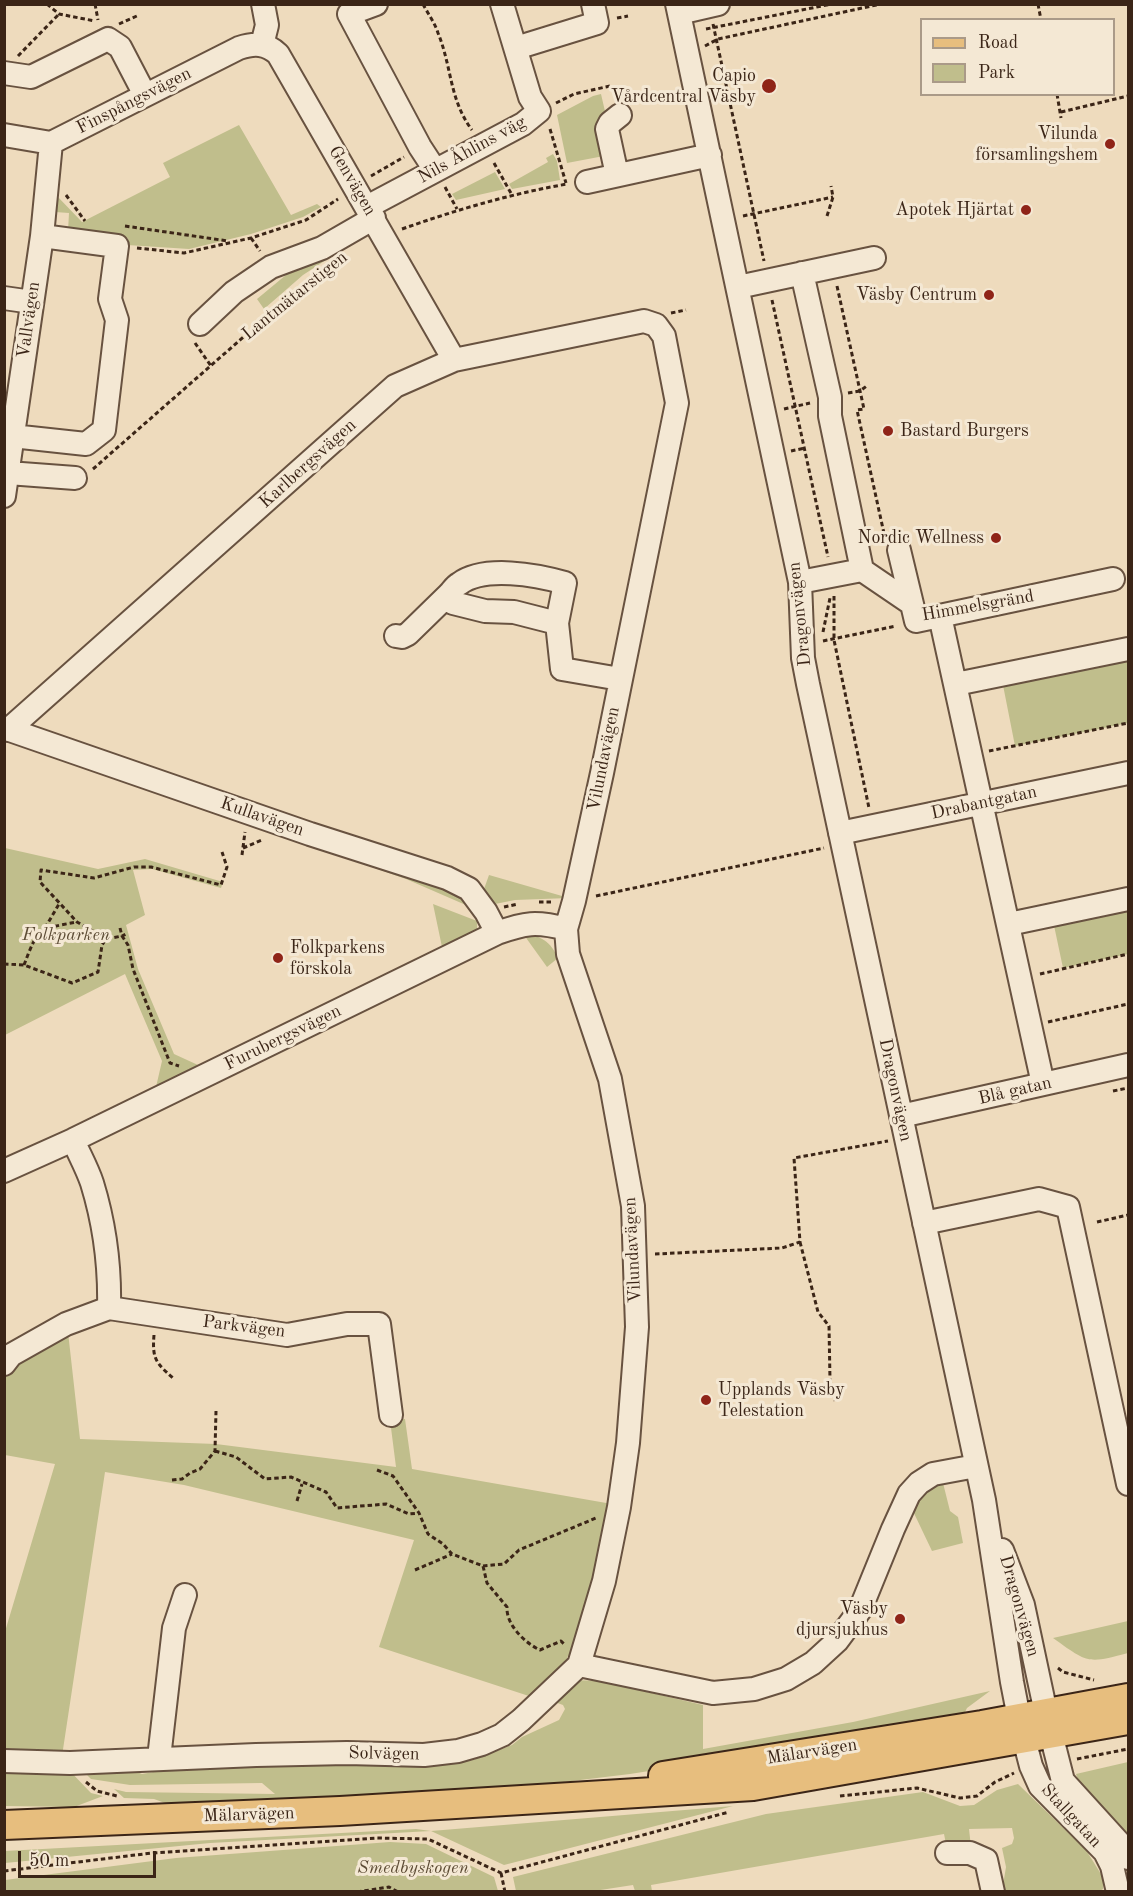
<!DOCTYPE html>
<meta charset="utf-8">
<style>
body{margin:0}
#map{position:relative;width:1133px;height:1896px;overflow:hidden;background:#eedbbd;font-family:"Old Standard TT",serif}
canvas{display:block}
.frame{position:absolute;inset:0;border:6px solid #3b2517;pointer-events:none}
.legend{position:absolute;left:920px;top:18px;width:195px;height:78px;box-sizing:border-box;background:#f4e8d4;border:2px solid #aa9a88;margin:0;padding:8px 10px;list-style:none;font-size:18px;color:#3b2517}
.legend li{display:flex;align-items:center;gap:12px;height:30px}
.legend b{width:30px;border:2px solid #aa9a88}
.scale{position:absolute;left:18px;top:1851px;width:138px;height:27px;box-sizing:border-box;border:3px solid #3b2517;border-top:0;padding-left:8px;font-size:18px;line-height:21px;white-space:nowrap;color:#3b2517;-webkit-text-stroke:4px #f4e8d4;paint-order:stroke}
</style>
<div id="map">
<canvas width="1133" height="1896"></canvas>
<div class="frame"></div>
<ul class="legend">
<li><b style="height:8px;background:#e7be7e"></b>Road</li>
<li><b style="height:16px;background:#c0be8c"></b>Park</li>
</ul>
<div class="scale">50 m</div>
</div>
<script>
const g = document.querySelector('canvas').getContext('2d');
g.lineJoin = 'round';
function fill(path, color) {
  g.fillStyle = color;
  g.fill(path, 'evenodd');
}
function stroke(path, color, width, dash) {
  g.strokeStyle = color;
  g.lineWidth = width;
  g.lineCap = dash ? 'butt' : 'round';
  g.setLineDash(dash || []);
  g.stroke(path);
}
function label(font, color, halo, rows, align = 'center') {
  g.font = font + ' "Old Standard TT",serif';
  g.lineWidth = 6;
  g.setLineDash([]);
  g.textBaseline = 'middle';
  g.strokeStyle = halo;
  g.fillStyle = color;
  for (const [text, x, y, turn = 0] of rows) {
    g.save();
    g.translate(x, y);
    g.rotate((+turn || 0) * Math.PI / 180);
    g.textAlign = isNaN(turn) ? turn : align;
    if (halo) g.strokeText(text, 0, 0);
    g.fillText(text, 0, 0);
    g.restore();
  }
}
fill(new Path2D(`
 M601 94 607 120 604 156 567 163 557 115 593 96Z
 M239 125 291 215 317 204 321 207 303 217 251 234 189 249 127 245 128 238 68 231 69 213 55 212 57 196 82 222 170 177 163 163Z
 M553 154 557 161 560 180 512 189 509 184 548 162 546 158Z
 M495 172 505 189 456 200 452 194Z
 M370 231 303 275 264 309 257 299 292 270Z
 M1128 649V723L1015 746 1001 675Z
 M5 848 98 869 145 859 223 882 221 888 152 869 133 870 145 915 126 925 138 969 174 1054 198 1065 156 1087 162 1061 125 974 5 1035Z
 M351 854 456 890 475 909 406 879 349 859Z
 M489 875 569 898 515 900 495 904 484 889Z
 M1128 899V954L1063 968 1052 916Z
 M433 904 477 921V931L442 947Z
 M524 935C541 935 551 942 558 958L547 967Z
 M68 1332 80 1439 216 1444 396 1467 390 1420 405 1419 412 1469 612 1504 598 1581 574 1652 567 1657 569 1668 535 1698 379 1647 414 1540 184 1485 105 1472 62 1756 5 1755 4 1635 55 1464 5 1455V1375L16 1360Z
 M943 1483 950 1511 958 1517 963 1543 932 1551 911 1507 928 1487Z
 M1128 1621V1653C1087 1664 1088 1663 1053 1638Z
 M574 1680 600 1681 703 1705V1749L853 1722 990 1691 967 1708 960 1722 630 1774 522 1787 275 1804 165 1803 154 1799 124 1798 114 1789 126 1792 275 1794 262 1783 130 1785 91 1779 83 1771 130 1769 142 1774 159 1771 257 1766 267 1767 294 1765H432L473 1760 512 1745 522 1737 559 1720 565 1709 563 1705 552 1701Z
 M1128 1762V1837L1080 1786 1076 1774Z
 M4 1766 67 1768 91 1793 103 1796 74 1807 5 1806Z
 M1018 1784 1086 1850 1104 1879 1103 1889 1100 1891H1002L1006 1867 1002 1848 1012 1844 1014 1838 1012 1828 969 1829 971 1847 947 1849 944 1834 651 1885 652 1891H635L633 1885 594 1891H516L513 1877 766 1814 923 1792 960 1806 974 1805 997 1790Z
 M733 1806 504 1865 431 1831 210 1843 5 1863V1851L416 1829 431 1831Z
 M390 1842 426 1844 494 1877 498 1891H5V1880L176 1858Z`), '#c0be8c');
const minor = new Path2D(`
 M376 4 349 14 420 147 435 170
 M677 4 800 582 803 658 808 684 984 1500 1012 1682 1019 1718
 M679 13 718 4
 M262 45 267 25 263 4
 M516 48 597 23 593 4
 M4 73 31 77 108 39 120 47 145 95
 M4 135 51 143 239 48C254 43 266 43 278 54L454 360
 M617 175 607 129 610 123 620 115
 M587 182 710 155
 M367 207 523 124 539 111 530 97 502 4
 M738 287 874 258
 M4 298 32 302
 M200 324 234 292 271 267 322 248 374 218
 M12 436 86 444 104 430 117 320 110 299 117 246 42 236
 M8 473 75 478
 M4 496 42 236 51 143
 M899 550 912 604
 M862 570 912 604 916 621 1113 579
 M800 582 862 570 830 416V397L802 273
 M940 616 1043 1084
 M557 623 565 583C537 575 484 565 459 584 455 586 452 591 449 594L453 603 485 611 514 612 557 623 562 669 620 679
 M396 636 402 637 408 634 449 594
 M956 684 1128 649
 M4 728 310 834 447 878 469 889 486 912 497 933
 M840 833 1128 773
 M1009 924 1128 899
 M901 1116 1128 1065
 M73 1140C79 1154 87 1168 92 1183 104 1222 110 1267 109 1308
 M4 1171 73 1140 497 933C525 923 536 921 566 929
 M924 1223 1039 1199 1068 1207 1128 1484
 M4 1364 11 1355 66 1324 109 1308 287 1335 347 1324H379L391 1415
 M1002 1550 1023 1605 1046 1713
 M579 1665 713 1693 754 1689 786 1679 813 1663 837 1641 860 1610 893 1529 909 1494 919 1483 933 1474 976 1466
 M1051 1734 1063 1781 1123 1847 1128 1858
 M1024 1739 1031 1766 1040 1786 1105 1852 1112 1866 1118 1892
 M159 1758 174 1628 185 1595
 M4 1761 70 1763 256 1755 347 1753 424 1755 458 1751 482 1744 502 1735 521 1720 579 1665 604 1581 619 1507 628 1443 637 1327 633 1206 610 1079 568 954 566 929 574 901 602 773 677 403 664 336 656 325 644 321 454 360 395 386 8 730
 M947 1853H970L986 1860 993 1892`);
const major = new Path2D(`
 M663 1776 982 1725 1128 1698
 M4 1825 340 1811 753 1786 1128 1720`);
stroke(minor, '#685240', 26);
stroke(major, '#3b2517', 32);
stroke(new Path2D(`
 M47 4 59 14 95 21
 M95 4 98 20
 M423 4C428 14 435 23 438 33 452 67 449 99 472 130
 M1038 4 1041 20
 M617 18 628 16
 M119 24 139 15
 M713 24 764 261
 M706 29 832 4
 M705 46 718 39 881 4
 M18 56 59 14
 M1057 94 1061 118
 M556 103 574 94 610 86
 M1061 112 1128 96
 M550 129 566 183
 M494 163 512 195
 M371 176 404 157
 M445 187 457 209
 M66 195 85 221
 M743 216 833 197
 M827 216 833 197 831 186
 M125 226 228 241
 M402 229C456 210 510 194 567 184
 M251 238 260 251
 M137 248 184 253 251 238 306 220 338 199
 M837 286 864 409 857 410 885 538
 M772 300 828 557
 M671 313 686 310
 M195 343 211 366
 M848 393 860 391 868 385
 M784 409 810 403
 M791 451 805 448
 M93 469 305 283 321 272
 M834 596V640L869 808
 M823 632 830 598
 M823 641 896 626
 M989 751 1128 723
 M243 848 262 840
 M242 855 245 832
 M596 896 824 848
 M539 902H554
 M504 907 518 904
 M45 928 59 904
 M120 928 122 936 128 933
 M106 939 77 922 40 882 41 870 94 878 134 867H151L221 885 227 867 222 852
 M4 964 24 965 72 983 98 972 102 945 106 939 122 936 128 945 133 969 170 1063 179 1066
 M24 965C38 928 38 929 77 922
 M1040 974 1128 954
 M1048 1022 1128 1004
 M1113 1091 1128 1088
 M1097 1222 1128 1215
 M800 1242 818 1312 829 1326 830 1380 835 1401
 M655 1254 782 1248 800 1242 794 1158 888 1141
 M154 1335C152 1359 156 1363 173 1378
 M215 1451 236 1457 265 1479 291 1477 326 1492 337 1508 386 1504 409 1514 419 1513
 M377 1470 393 1476 419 1513 428 1534 443 1544 452 1554 483 1566 487 1583 507 1607C506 1625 525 1643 540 1650L561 1641 565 1645
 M172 1480 182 1479 190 1473 200 1469 215 1451 216 1411
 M297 1501 302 1484
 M483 1566 504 1564 519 1550 596 1518
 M415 1570 452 1554
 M1058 1668 1063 1672 1094 1680
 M1077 1759 1128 1749
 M86 1782 97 1791 117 1796
 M840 1796 917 1788 960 1798 977 1796 995 1782 1014 1773
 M4 1871 152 1853 377 1838 428 1839 501 1873 729 1812
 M501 1873 505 1892
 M357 1892 389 1887 398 1892`), '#3b2517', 3, [4.5, 3]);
stroke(minor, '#f4e8d4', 22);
stroke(major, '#e7be7e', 28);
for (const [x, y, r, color] of [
 [769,86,8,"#8f2418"],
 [1110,144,6,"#8f2418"],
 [1026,210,6,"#8f2418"],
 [989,295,6,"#8f2418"],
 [888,431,6,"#8f2418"],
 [996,538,6,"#8f2418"],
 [278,958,6,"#8f2418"],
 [706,1400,6,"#8f2418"],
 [900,1619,6,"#8f2418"]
]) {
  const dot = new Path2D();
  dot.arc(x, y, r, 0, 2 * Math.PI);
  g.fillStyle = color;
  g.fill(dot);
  stroke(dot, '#f4e8d4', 2);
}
label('18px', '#3b2517', '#f4e8d4', [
 ["Capio",756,76],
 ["Vårdcentral Väsby",756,97],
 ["Vilunda",1098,134],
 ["församlingshem",1098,155],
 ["Apotek Hjärtat",1014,210],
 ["Väsby Centrum",977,295],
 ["Bastard Burgers",900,431,"left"],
 ["Nordic Wellness",984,538],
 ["Folkparkens",290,948,"left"],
 ["förskola",290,969,"left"],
 ["Upplands Väsby",718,1390,"left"],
 ["Telestation",718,1411,"left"],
 ["Väsby",888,1609],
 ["djursjukhus",888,1630]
], 'right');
label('18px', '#3b2517', '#f4e8d4', [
 ["Finspångsvägen",134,101,-27],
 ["Nils Åhlins väg",472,150,-29],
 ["Genvägen",352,181,60],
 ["Lantmätarstigen",295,296,-39],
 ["Vallvägen",29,320,-82],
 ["Karlbergsvägen",308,464,-42],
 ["Himmelsgränd",978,606,-10],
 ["Dragonvägen",800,614,-96],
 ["Vilundavägen",604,759,-79],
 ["Drabantgatan",984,803,-12],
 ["Kullavägen",262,817,19],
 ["Furubergsvägen",283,1038,-26],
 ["Dragonvägen",895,1090,78],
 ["Blå gatan",1015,1091,-13],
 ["Vilundavägen",633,1250,-93],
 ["Parkvägen",244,1327,7],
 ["Dragonvägen",1019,1606,74],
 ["Mälarvägen",812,1752,-9],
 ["Solvägen",384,1754,1],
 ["Mälarvägen",249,1815,-2],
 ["Stallgatan",1071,1816,47]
]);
label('italic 18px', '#5c4b34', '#f4e8d4', [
 ["Folkparken",66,935],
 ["Smedbyskogen",413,1868]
]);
</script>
